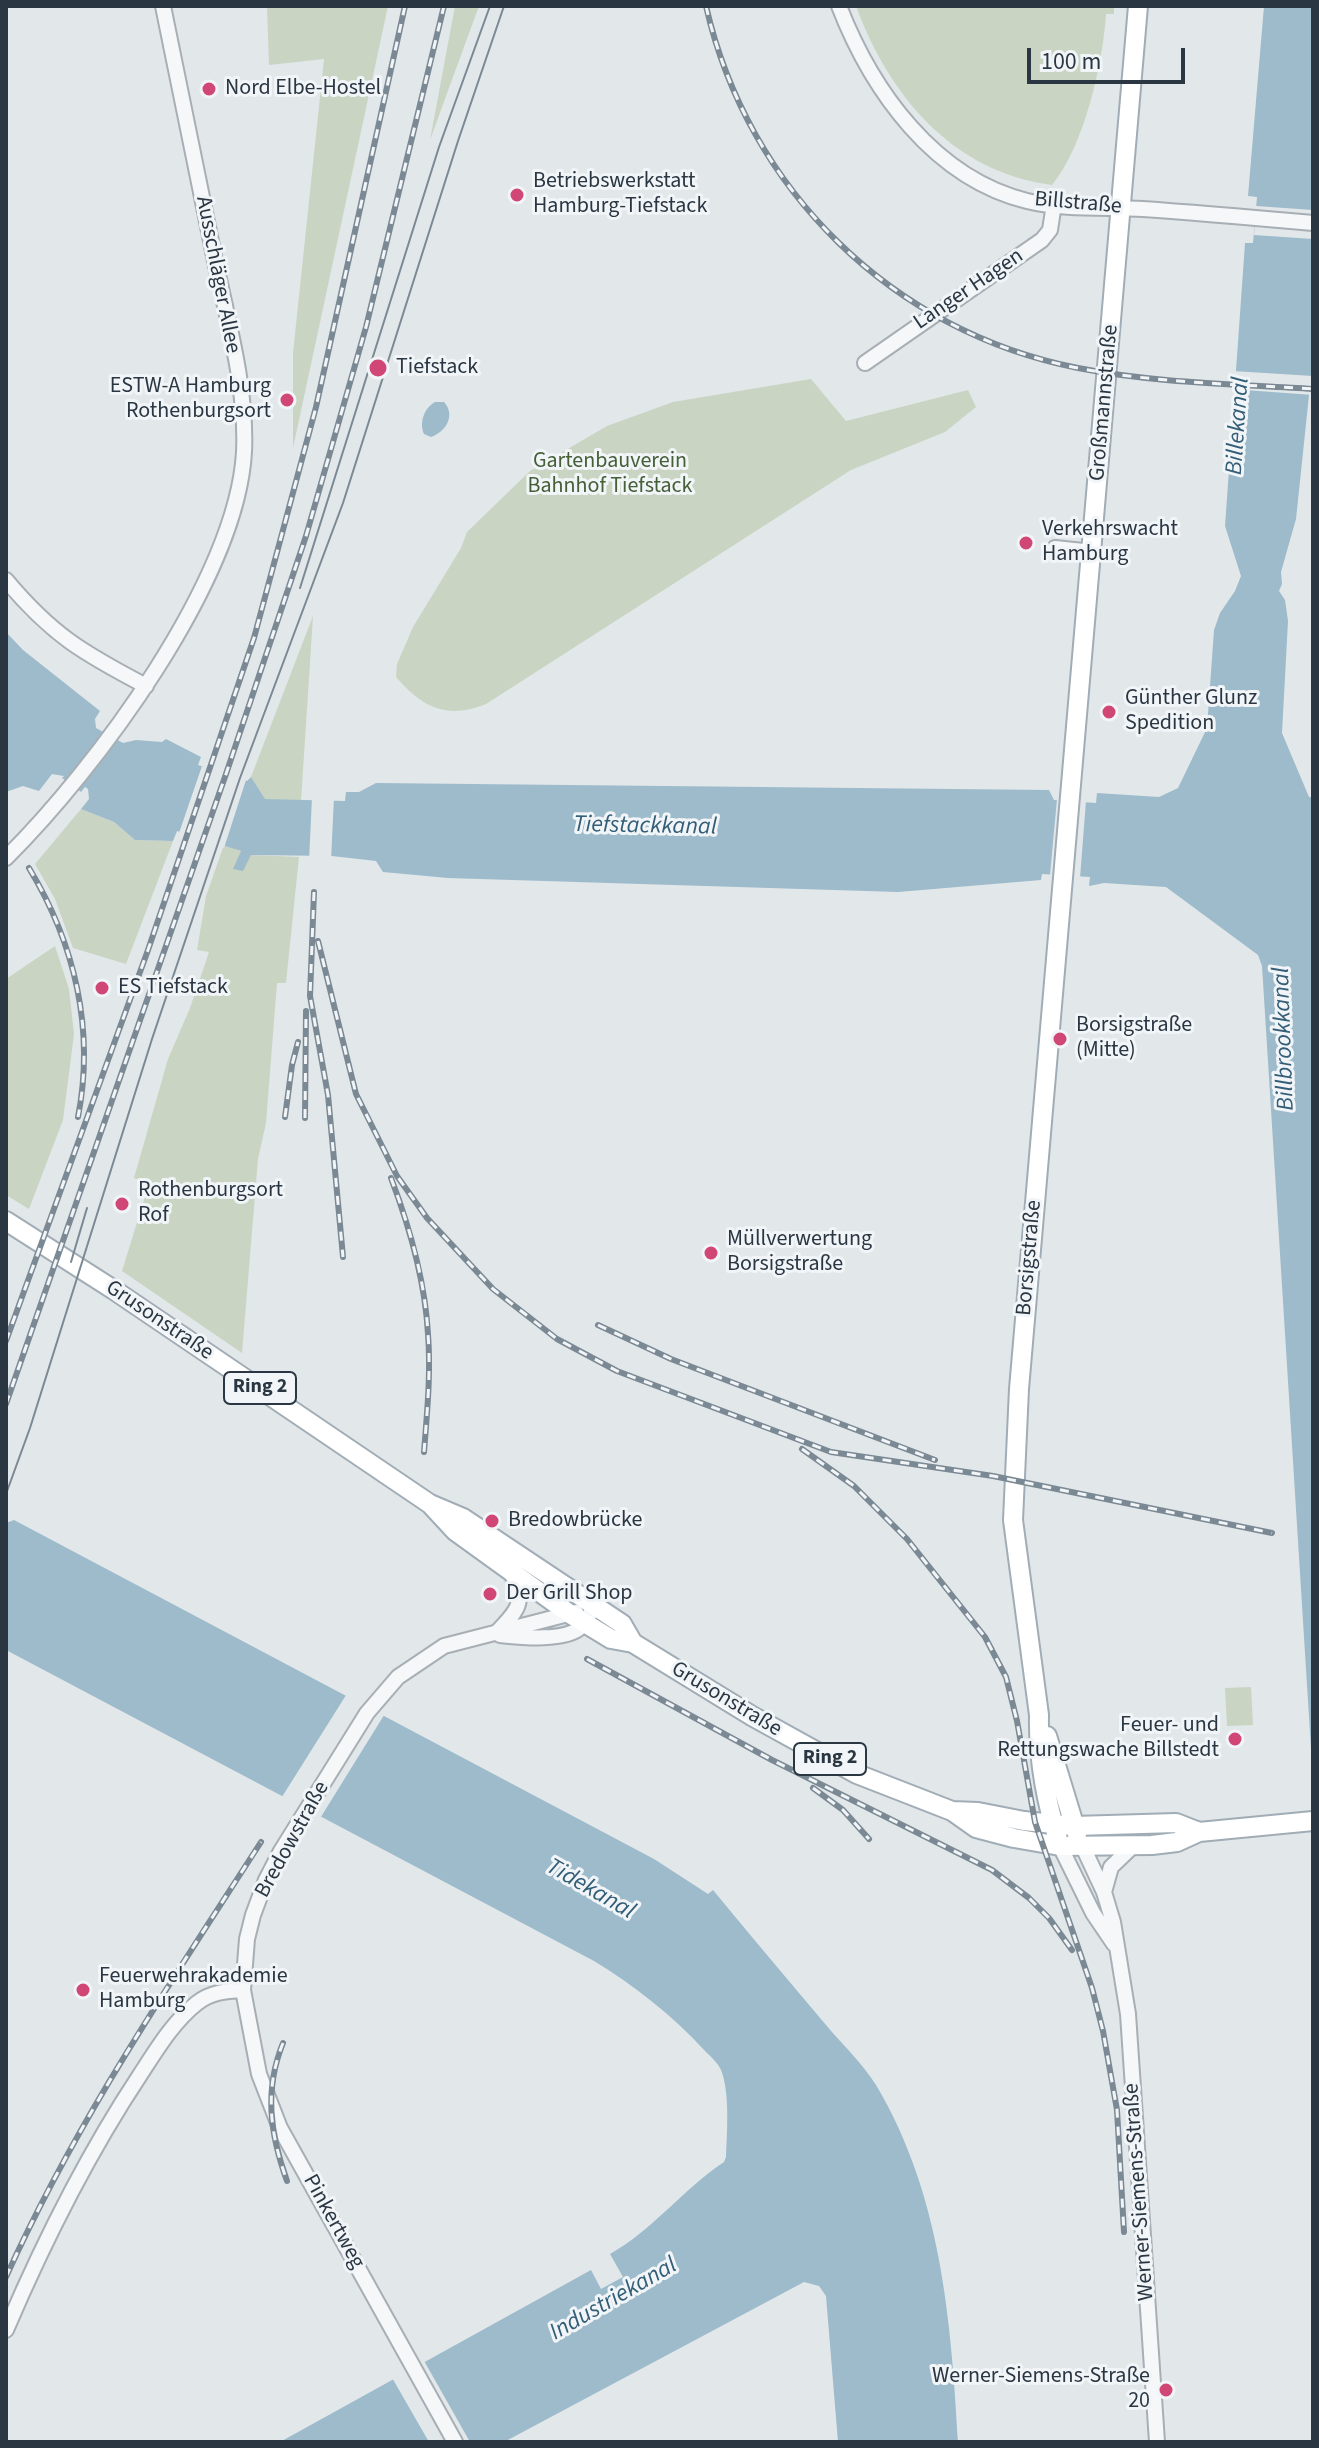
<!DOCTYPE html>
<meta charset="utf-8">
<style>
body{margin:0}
#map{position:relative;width:1319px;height:2448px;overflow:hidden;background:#e2e7ea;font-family:"Source Sans 3",sans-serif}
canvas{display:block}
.frame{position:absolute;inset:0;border:8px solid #2a3743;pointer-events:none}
.scale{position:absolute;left:1027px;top:48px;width:158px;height:36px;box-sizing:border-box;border:4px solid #2a3743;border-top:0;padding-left:10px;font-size:24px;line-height:28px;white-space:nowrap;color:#2a3743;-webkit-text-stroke:6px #f2f5f8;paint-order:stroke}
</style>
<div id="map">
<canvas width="1319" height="2448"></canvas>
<div class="frame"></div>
<div class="scale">100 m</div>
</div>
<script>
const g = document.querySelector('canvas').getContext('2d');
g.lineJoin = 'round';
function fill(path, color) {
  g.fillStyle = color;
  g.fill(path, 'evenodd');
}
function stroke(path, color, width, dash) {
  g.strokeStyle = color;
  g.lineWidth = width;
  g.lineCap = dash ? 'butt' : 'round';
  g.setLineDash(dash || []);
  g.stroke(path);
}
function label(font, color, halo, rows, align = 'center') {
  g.font = font + ' "Source Sans 3",sans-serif';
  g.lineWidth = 6;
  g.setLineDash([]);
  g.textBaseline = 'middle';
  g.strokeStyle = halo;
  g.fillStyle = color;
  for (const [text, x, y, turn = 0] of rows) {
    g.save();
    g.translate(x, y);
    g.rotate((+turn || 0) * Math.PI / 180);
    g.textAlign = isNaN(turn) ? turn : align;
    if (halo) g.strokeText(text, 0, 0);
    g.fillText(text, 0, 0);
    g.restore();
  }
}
fill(new Path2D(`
 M267 6H388L293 448V353L324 59 269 65Z
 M455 6H479L430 140Z
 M856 6H1114V14H1106C1103 63 1084 147 1052 185 953 172 889 96 856 6Z
 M811 379 846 421 968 390 976 407 945 432 851 470 486 704C446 720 422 707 396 677L397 664 413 627 461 548 467 532 530 471 607 426 673 402Z
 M313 616 301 801 264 799 251 777Z
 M81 809 114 822 135 840 173 841 126 964 73 948 55 899 35 864Z
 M224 845 251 855 299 857 286 983H277L266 1123 258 1159 242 1353 122 1271 149 1184 134 1178 168 1059 190 1008 209 952 197 950 206 896Z
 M55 946 69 989 74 1034 63 1120 29 1209 6 1195V979Z
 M1251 1687 1253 1725 1227 1726 1225 1688Z`), '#cad4c3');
fill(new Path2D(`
 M1264 6H1313V357L1296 519 1281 572 1282 584 1279 591 1285 600 1288 621 1282 733 1309 797H1313V1781L1262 966 1258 955 1166 887 1104 883 1089 886 1090 877 1042 874 1041 880 898 892 448 878 383 872 376 861 332 856 251 855 243 871 233 869 241 851 177 831 173 841 135 840 114 822 81 809 89 799 88 789 85 787 81 792 62 778 64 776 52 774 39 791 23 786 6 792V632L23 650 100 711 95 719 96 728 123 743 136 740 162 742 166 739 201 757 198 765 247 781 251 777 265 799 345 801 346 792H359L376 783 1049 790 1054 800 1096 803 1097 793 1159 797 1178 788 1207 728 1214 630 1220 613 1235 591 1241 576 1225 526 1245 243H1253L1257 197 1248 196Z
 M435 402H444C456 415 446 432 431 437L424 434C419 423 424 408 435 402Z
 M14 1520 654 1859 708 1894 713 1890C750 1935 788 1980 826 2025 842 2044 863 2064 876 2085 941 2194 951 2319 958 2442H838L826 2296 819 2286 804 2282 504 2442H280L591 2270 601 2289 623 2277 610 2254C653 2230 683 2189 724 2162L726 2157C727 2133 730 2092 721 2070 718 2063 710 2056 705 2051 672 2015 635 1986 594 1961L6 1650V1523Z`), '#9dbbcb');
fill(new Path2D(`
 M1256 206 1313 210V239L1254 235Z
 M1233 371 1313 376V395L1231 389Z
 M202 766 246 780 224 848 179 833Z
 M312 797H334L331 860 309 861Z
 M1057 799 1086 801 1080 878 1050 875Z
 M348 1692 386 1712 319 1820 280 1800Z
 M423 2359 470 2442H429L391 2376Z`), '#e2e7ea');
const minor = new Path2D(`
 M839 6C872 91 934 178 1027 201 1064 210 1105 207 1143 209 1199 213 1256 218 1313 223
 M865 363 1042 240 1050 230 1054 204
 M1055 548 1093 552
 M6 580C52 635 83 653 146 686
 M6 858C95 770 237 580 244 452 247 389 228 322 215 261 198 176 180 91 163 6
 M498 1631C519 1609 526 1601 511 1573
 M500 1635C520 1637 565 1642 581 1627 586 1621 590 1613 595 1606
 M1060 1846 1093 1913 1114 1944
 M1083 1847 1104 1892 1113 1922 1128 2014 1157 2442
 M1104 1892 1111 1867 1133 1846
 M6 2330C44 2241 87 2155 140 2075 157 2049 173 2022 197 2003 211 1992 226 1991 243 1990
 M455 2442 280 2128 259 2074 243 1990 247 1939 253 1915 266 1880 281 1851 367 1713 398 1677 444 1646 576 1612`);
const major = new Path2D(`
 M6 1221 114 1290 430 1504 463 1518 622 1624 633 1643
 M430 1504 455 1531 570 1614 611 1639 633 1643 752 1716 857 1774 952 1811 976 1828 1014 1838 1060 1846 1152 1845 1177 1842 1199 1832 1313 1821
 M1047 1736 1077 1834
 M952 1811 978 1812 1024 1821 1074 1826 1176 1823 1199 1832
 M1060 1846C1046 1803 1038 1760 1039 1715L1013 1520 1019 1389 1138 6`);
stroke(minor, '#a7afb5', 18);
stroke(major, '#a1adb6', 22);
stroke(minor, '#f5f7f9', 14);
stroke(major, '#fff', 18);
stroke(new Path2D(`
 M300 588 439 147 490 6
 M71 1262 87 1208
 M6 1494 30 1428 152 1039 240 778 343 503 458 141 504 6`), '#7b8994', 2);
const rail = new Path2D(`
 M706 6C748 190 893 332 1078 368 1155 383 1235 384 1313 389
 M29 868C75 944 95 1030 78 1117
 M314 892 310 996 328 1095 343 1257
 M318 941 356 1094 397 1176 427 1218 493 1289 557 1339 617 1371 831 1452 993 1476 1272 1533
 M285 1117 292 1065 298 1042
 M305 1118 306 1011
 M391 1178C410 1228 425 1280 428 1334 431 1374 427 1413 424 1452
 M598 1325 671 1359 935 1460
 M6 1341 148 950 254 638 316 407 405 6
 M6 1404 226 774 306 536 366 327 444 6
 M802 1449 854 1486 907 1539 985 1637 1006 1677 1017 1721 1035 1822 1092 1988 1103 2031 1117 2110 1124 2232
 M587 1659 772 1760 992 1870 1029 1898 1049 1918 1072 1950
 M813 1788 843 1810 869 1839
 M283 2043C264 2090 270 2134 287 2181
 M6 2277C76 2122 169 1985 261 1842`);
stroke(rail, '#7b8994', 6);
stroke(rail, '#f2f5f8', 3, [9]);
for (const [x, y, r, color] of [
 [209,89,8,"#d04674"],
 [517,195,8,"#d04674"],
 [378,368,10,"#d04674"],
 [287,400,8,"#d04674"],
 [1026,543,8,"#d04674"],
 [1109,712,8,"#d04674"],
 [102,988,8,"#d04674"],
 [1060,1039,8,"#d04674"],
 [122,1204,8,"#d04674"],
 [711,1253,8,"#d04674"],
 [492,1521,8,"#d04674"],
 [490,1594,8,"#d04674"],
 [1235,1739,8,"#d04674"],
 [83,1990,8,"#d04674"],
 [1166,2390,8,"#d04674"]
]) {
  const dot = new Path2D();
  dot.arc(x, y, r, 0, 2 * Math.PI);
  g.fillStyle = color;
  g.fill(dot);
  stroke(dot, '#f2f5f8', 3);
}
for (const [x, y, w] of [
 [260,1388,72],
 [830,1759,72]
]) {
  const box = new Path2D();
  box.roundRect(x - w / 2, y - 16, w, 32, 6);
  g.fillStyle = '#f2f5f8';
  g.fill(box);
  stroke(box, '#2a3743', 2);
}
label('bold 20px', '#2a3743', null, [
 ["Ring 2",260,1388],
 ["Ring 2",830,1759]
]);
label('22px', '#2a3743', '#f2f5f8', [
 ["Nord Elbe-Hostel",225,89],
 ["Betriebswerkstatt",533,182],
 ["Hamburg-Tiefstack",533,207],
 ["Tiefstack",396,368],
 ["ESTW-A Hamburg",271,387,"right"],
 ["Rothenburgsort",271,412,"right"],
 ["Verkehrswacht",1042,530],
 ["Hamburg",1042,555],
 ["Günther Glunz",1125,699],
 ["Spedition",1125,724],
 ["ES Tiefstack",118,988],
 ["Borsigstraße",1076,1026],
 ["(Mitte)",1076,1051],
 ["Rothenburgsort",138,1191],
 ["Rof",138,1216],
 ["Müllverwertung",727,1240],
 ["Borsigstraße",727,1265],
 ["Bredowbrücke",508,1521],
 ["Der Grill Shop",506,1594],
 ["Feuer- und",1219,1726,"right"],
 ["Rettungswache Billstedt",1219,1751,"right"],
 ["Feuerwehrakademie",99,1977],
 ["Hamburg",99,2002],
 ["Werner-Siemens-Straße",1150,2377,"right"],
 ["20",1150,2402,"right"]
], 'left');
label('22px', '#2a3743', '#f2f5f8', [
 ["Billstraße",1078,204,5],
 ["Ausschläger Allee",217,275,79],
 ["Langer Hagen",969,290,-34],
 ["Großmannstraße",1105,403,-85],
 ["Borsigstraße",1030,1258,-85],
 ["Grusonstraße",159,1321,34],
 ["Grusonstraße",726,1700,31],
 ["Bredowstraße",293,1840,-61],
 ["Werner-Siemens-Straße",1140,2192,-94],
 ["Pinkertweg",333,2222,61]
]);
label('22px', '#455f37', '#f2f5f8', [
 ["Gartenbauverein",610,462],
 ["Bahnhof Tiefstack",610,487]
]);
label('italic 24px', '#335e77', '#f2f5f8', [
 ["Billekanal",1239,426,-86],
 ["Tiefstackkanal",645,827,1],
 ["Billbrookkanal",1285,1039,-92],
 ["Tidekanal",590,1890,30],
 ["Industriekanal",614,2300,-30]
]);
</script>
